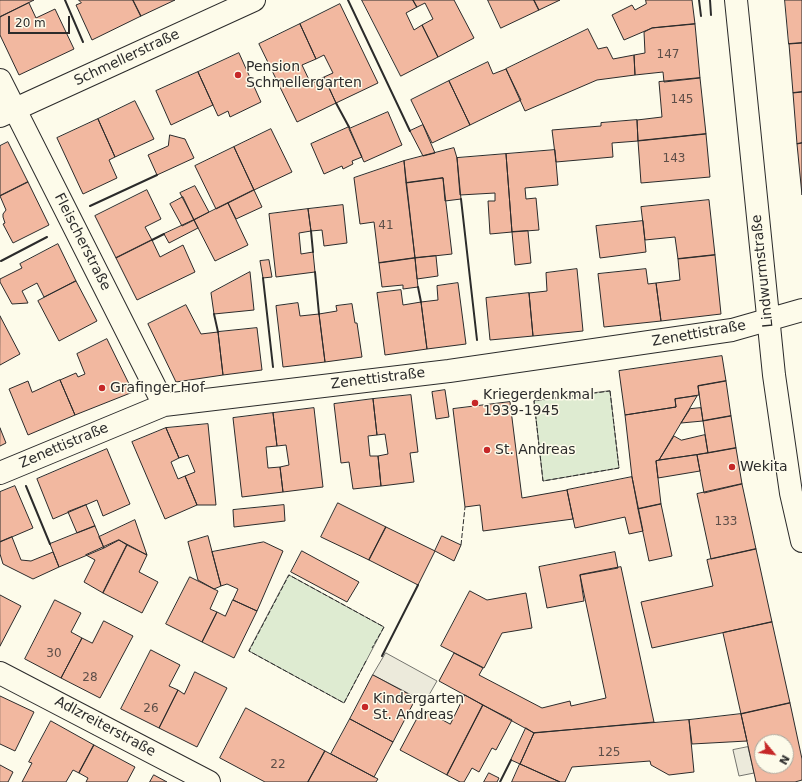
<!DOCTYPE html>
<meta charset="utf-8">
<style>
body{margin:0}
#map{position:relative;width:802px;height:782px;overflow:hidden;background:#fdfbea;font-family:"DejaVu Sans",sans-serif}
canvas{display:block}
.north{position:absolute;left:754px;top:734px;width:40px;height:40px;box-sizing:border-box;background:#fdfbea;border:1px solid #a9a89e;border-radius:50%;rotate:119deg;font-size:11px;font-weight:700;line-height:16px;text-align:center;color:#2b2b2b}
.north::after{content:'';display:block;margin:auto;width:14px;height:18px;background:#c62828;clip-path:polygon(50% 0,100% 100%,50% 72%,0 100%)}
.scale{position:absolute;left:8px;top:16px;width:62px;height:18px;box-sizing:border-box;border:2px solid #2b2b2b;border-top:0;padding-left:5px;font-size:12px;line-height:14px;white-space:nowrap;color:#2b2b2b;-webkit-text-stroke:3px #fdfbea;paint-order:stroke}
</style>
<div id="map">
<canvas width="802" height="782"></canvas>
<div class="north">N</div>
<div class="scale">20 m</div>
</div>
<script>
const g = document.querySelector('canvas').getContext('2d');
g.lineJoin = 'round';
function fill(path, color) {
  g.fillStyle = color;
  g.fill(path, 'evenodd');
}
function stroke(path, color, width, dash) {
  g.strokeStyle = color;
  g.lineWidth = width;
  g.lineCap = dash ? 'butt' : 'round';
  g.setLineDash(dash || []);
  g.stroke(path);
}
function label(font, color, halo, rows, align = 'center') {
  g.font = font + ' "DejaVu Sans",sans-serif';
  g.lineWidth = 3;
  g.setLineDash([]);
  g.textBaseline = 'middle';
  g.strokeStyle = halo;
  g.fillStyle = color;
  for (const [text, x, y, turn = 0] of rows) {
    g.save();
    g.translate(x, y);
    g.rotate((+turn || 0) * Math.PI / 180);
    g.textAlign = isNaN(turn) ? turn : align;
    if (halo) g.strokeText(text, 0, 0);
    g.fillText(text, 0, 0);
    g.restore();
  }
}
const green = new Path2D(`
 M610 391 619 468 543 481 534 401Z
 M289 575 384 627 344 703 249 651Z`);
fill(green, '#deebd1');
stroke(green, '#74746e', 1);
const parking = new Path2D(`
 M386 653 437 681 425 702 373 675Z
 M748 747 754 773 739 776 733 750Z`);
fill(parking, '#eceadb');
stroke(parking, '#74746e', 1);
const building = new Path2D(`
 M0 0H34L0 17Z
 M79 0H133L141 16 92 40 76 5 81 3Z
 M133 0H175L141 16Z
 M362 0H413L417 7 406 13 414 30 422 25 438 57 401 76Z
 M413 0H454L474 38 438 57 422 25 433 19 425 3 417 7Z
 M488 0H534L539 10 501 28Z
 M534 0H560L539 10Z
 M646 0H692L695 24 652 28 624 40 612 15 632 5 635 10 646 4Z
 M785 0H802V43L789 44Z
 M29 3 36 18 55 9 74 49 19 75 0 35V17Z
 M340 4 378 83 336 103 324 77 333 73 324 55 316 59 300 24Z
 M300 24 316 59 302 65 311 84 324 77 336 103 297 122 259 44Z
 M695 24 700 78 664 82 663 72 635 75 634 55 645 53 644 32 652 28Z
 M588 29 598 49 607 47 613 59 634 55 635 75 597 80 525 111 506 69Z
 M802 43V92L793 93 789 44Z
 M239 53 261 102 230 117 228 111 218 116 198 72Z
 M488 62 493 74 506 69 521 100 470 125 449 81Z
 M198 72 213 105 171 125 156 91Z
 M700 78 706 134 638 141 637 120 662 117 659 82Z
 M449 81 470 125 432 143 411 100Z
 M802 92V143L797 144 793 93Z
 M135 101 154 139 115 157 98 119Z
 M388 112 402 145 364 162 349 129Z
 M98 119 115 157 109 160 117 178 83 194 57 138Z
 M637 120 638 141 612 143 613 157 556 162 552 130 601 126V123Z
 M423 125 435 153 423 156 410 131Z
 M349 127 362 157 352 161 353 164 343 169 342 166 324 174 311 144Z
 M271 129 292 172 254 190 234 147Z
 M706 134 710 177 641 183 638 141Z
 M170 135 185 139 194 158 157 175 148 155 168 146Z
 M8 142 28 182 0 196V146Z
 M802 143V195L797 144Z
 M234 147 254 190 216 209 195 166Z
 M454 148 457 158 461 199 445 201 443 178 406 183 404 161Z
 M555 150 558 185 525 188 526 199 536 198 539 230 512 232 506 154Z
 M506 154 512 232 490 234 488 201H495V193L460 195 457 158Z
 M404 161 415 258 379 263 374 222 360 224 354 178Z
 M443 178 452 254 415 258 406 183Z
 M28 182 49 225 13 243 3 224 5 223 3 217V214L6 210 0 196Z
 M195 186 209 212 194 220 180 193Z
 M147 190 161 219 145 227 152 240 116 258 95 216Z
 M254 190 262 207 236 219 228 203Z
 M183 197 194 220 182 226 170 204Z
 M709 200 715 255 678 259 675 237 645 240 641 207Z
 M228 203 248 245 215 261 194 220Z
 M343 205 347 243 324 246 322 230 311 231 308 209Z
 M308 209 311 231 299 233 301 254 313 252 315 272 276 277 269 214Z
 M194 220 198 228 169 243 164 234Z
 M643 221 646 252 600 258 596 226Z
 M528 231 531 263 515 265 512 232Z
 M152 240 160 257 183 245 195 272 137 300 116 258Z
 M58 244 76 281 44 297 37 283 22 291 28 303 12 304 0 282V279L22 268 20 264Z
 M715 255 721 314 661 321 656 283 680 280 678 259Z
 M436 256 438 276 417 279 415 258Z
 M415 258 418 287 403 289V285L382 287 379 263Z
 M269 260 272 277 263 278 260 261Z
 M577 269 583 331 533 336 529 293 547 291 546 273Z
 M646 269 648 284 656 283 661 321 604 327 598 274Z
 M250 272 254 310 214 314 211 293Z
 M76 281 97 321 59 341 38 301Z
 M458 283 466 344 427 349 421 302 438 300 437 286Z
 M401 290 403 305 421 302 427 349 385 355 377 293Z
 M529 293 533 336 490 340 486 298Z
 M298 303 300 316 319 314 325 362 283 367 276 306Z
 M352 304 355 323H357L362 357 325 362 319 314 337 311 336 306Z
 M186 305 201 334 218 332 223 375 176 382 148 324Z
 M0 316 20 354 0 365Z
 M257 328 262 370 223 375 218 332Z
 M107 339 133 392 75 415 60 380 76 373 78 377 85 374 77 354Z
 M722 356 726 381 698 386 699 395 675 399 676 407 625 415 619 371Z
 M60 380 75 415 28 435 9 389 28 381 32 392Z
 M726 381 731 416 703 421 698 386Z
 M445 390 449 417 436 419 432 392Z
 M411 395 418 452 410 453 414 482 381 486 378 456 388 454 385 434 377 435 373 399Z
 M697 396 659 460 656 461 661 504 638 509 632 477 625 415 676 407 675 399Z
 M373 399 377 435 368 436 370 456H378L381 486 353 489 349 462 341 463 334 404Z
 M510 402 522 498 567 490 573 519 483 531 480 505 465 507 453 409Z
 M314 408 323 487 283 492 280 467 289 465 286 445 277 446 273 413Z
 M701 408 703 421 681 423 690 409Z
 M273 413 277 446 266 447 268 468 280 467 283 492 242 497 233 418Z
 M731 416 736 448 708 453 703 421Z
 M208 424 216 505H197L185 476 195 472 188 455 179 458 166 428Z
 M0 428 6 443 0 446Z
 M166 428 179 458 171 462 178 479 185 476 197 505 165 519 132 442Z
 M705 435 708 453 659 460 674 436 681 440Z
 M736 448 742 484 704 493 697 455Z
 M107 449 130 504 103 516 97 500 53 519 37 479Z
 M697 455 700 471 658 478 656 461Z
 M632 477 643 531 629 534 625 517 575 528 567 490Z
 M742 484 756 549 711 559 697 494Z
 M15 486 33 528 0 542V492Z
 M338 503 386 527 369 560 321 537Z
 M661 504 672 556 649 561 638 509Z
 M86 505 95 526 77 533 68 512Z
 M284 505 285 521 234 527 233 510Z
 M135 520 147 555 119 540 104 548 99 537Z
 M95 526 104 548 59 567 50 544Z
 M386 527 435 551 418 585 369 560Z
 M208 536 221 586 214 589 198 580 188 542Z
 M442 536 461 545 454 561 435 551Z
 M12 537 21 560 31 561 53 552 59 567 33 579 3 564 0 554V542Z
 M119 540 127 545 103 593 84 582 95 560 86 555Z
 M264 542 283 551 257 611 233 600 238 589 227 584 221 586 212 552Z
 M127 545 147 555 139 572 158 582 142 613 103 593Z
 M756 549 772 622 652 648 641 602 713 586 707 560Z
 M302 551 359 582 347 602 291 572Z
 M615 552 618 568 580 575 584 601 547 608 539 567Z
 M621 567 654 722 534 733 439 681 454 653 483 668 479 675 542 708 570 701 571 706 606 698 580 575Z
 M190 577 218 591 210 609 217 612 202 642 166 624Z
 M470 591 487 600 526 593 532 628 502 633 484 668 441 646Z
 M0 595 21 606 0 646Z
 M55 600 81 613 71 632 82 638 61 678 25 659Z
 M233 600 257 611 234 658 202 642 217 612 225 616Z
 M104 621 133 636 100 698 61 678 82 638 92 643Z
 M772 622 790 703 741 714 723 633Z
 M151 650 180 665 169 686 178 690 159 728 121 709Z
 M195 672 227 688 197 747 159 728 178 690 184 694Z
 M373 675 416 698 393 742 350 719Z
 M465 695 483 705 447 775 400 750 422 709 450 724Z
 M0 696 34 712 15 751 0 744Z
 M790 703 802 759V780L795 782H756L741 714ZM762 742H786V766H762Z
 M483 705 512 720 496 750 492 748 479 772 472 768 464 782H460L447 775Z
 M246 708 325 751 308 782H265L220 758Z
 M741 714 747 741 692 744 689 720Z
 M350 719 393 742 374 777 331 754Z
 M689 720 694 772 669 775 651 765 650 761 572 767 565 782H560L520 764 534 733Z
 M51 721 94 745 79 773 73 770 66 782H22L32 763 29 762Z
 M526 728 534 733 520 764 511 760Z
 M94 745 135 767 127 782H86L88 778 79 773Z
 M325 751 378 779 376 782H308Z
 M520 764 560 782H512Z
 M0 765 13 772 8 782H0Z
 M489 773 499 778 497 782H484Z
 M154 775 167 782H150Z`);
fill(building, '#f2b8a0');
stroke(building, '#2b2b2b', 1);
const minor = new Path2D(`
 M0 80 164 405
 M0 116 254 0
 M0 473 164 405 449 371 732 330 802 310
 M0 673 209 782`);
const major = new Path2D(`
 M736 0 774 375 791 493 802 541`);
stroke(minor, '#2b2b2b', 24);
stroke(major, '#2b2b2b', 24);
stroke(minor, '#fdfbea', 22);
stroke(major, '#fdfbea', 22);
stroke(new Path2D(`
 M610 391 619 468 543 481 534 401Z
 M461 545 465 507
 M366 661 344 703 249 651 289 575 384 627 372 648`), '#2b2b2b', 1, [5, 2]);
stroke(new Path2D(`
 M65 0 83 42
 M348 0 410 131
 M699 0 701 16
 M710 0 711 15
 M336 103 349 127
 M461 199 477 340
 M90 206 157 175
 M311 231 313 252
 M152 240 164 234
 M1 261 47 237
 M315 272 319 314
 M263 278 273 367
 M418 287 421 302
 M214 314 218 332
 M26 486 50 544
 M382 656 418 585
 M500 782 511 760`), '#2b2b2b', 2);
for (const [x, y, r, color] of [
 [238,75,4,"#c62828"],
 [102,388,4,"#c62828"],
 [475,403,4,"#c62828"],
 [487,450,4,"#c62828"],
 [732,467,4,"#c62828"],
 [365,707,4,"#c62828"]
]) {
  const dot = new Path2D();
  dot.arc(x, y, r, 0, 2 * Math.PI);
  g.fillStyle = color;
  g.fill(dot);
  stroke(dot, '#fdfbea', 1.5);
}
label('12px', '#5d4e48', null, [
 ["147",668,55],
 ["145",682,100],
 ["143",674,159],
 ["41",386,226],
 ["133",726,522],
 ["30",54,654],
 ["28",90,678],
 ["26",151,709],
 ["125",609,753],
 ["22",278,765]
]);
label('14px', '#2b2b2b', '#fdfbea', [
 ["Schmellerstraße",127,58,-25],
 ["Fleischerstraße",82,242,63],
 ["Lindwurmstraße",763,271,-96],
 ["Zenettistraße",699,334,-10],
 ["Zenettistraße",378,379,-7],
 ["Zenettistraße",64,446,-23],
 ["Adlzreiterstraße",105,727,28]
]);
label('14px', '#2b2b2b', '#fdfbea', [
 ["Pension",246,67],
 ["Schmellergarten",246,83],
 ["Grafinger Hof",110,388],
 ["Kriegerdenkmal",483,395],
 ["1939-1945",483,411],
 ["St. Andreas",495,450],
 ["Wekita",740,467],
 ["Kindergarten",373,699],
 ["St. Andreas",373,715]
], 'left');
</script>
